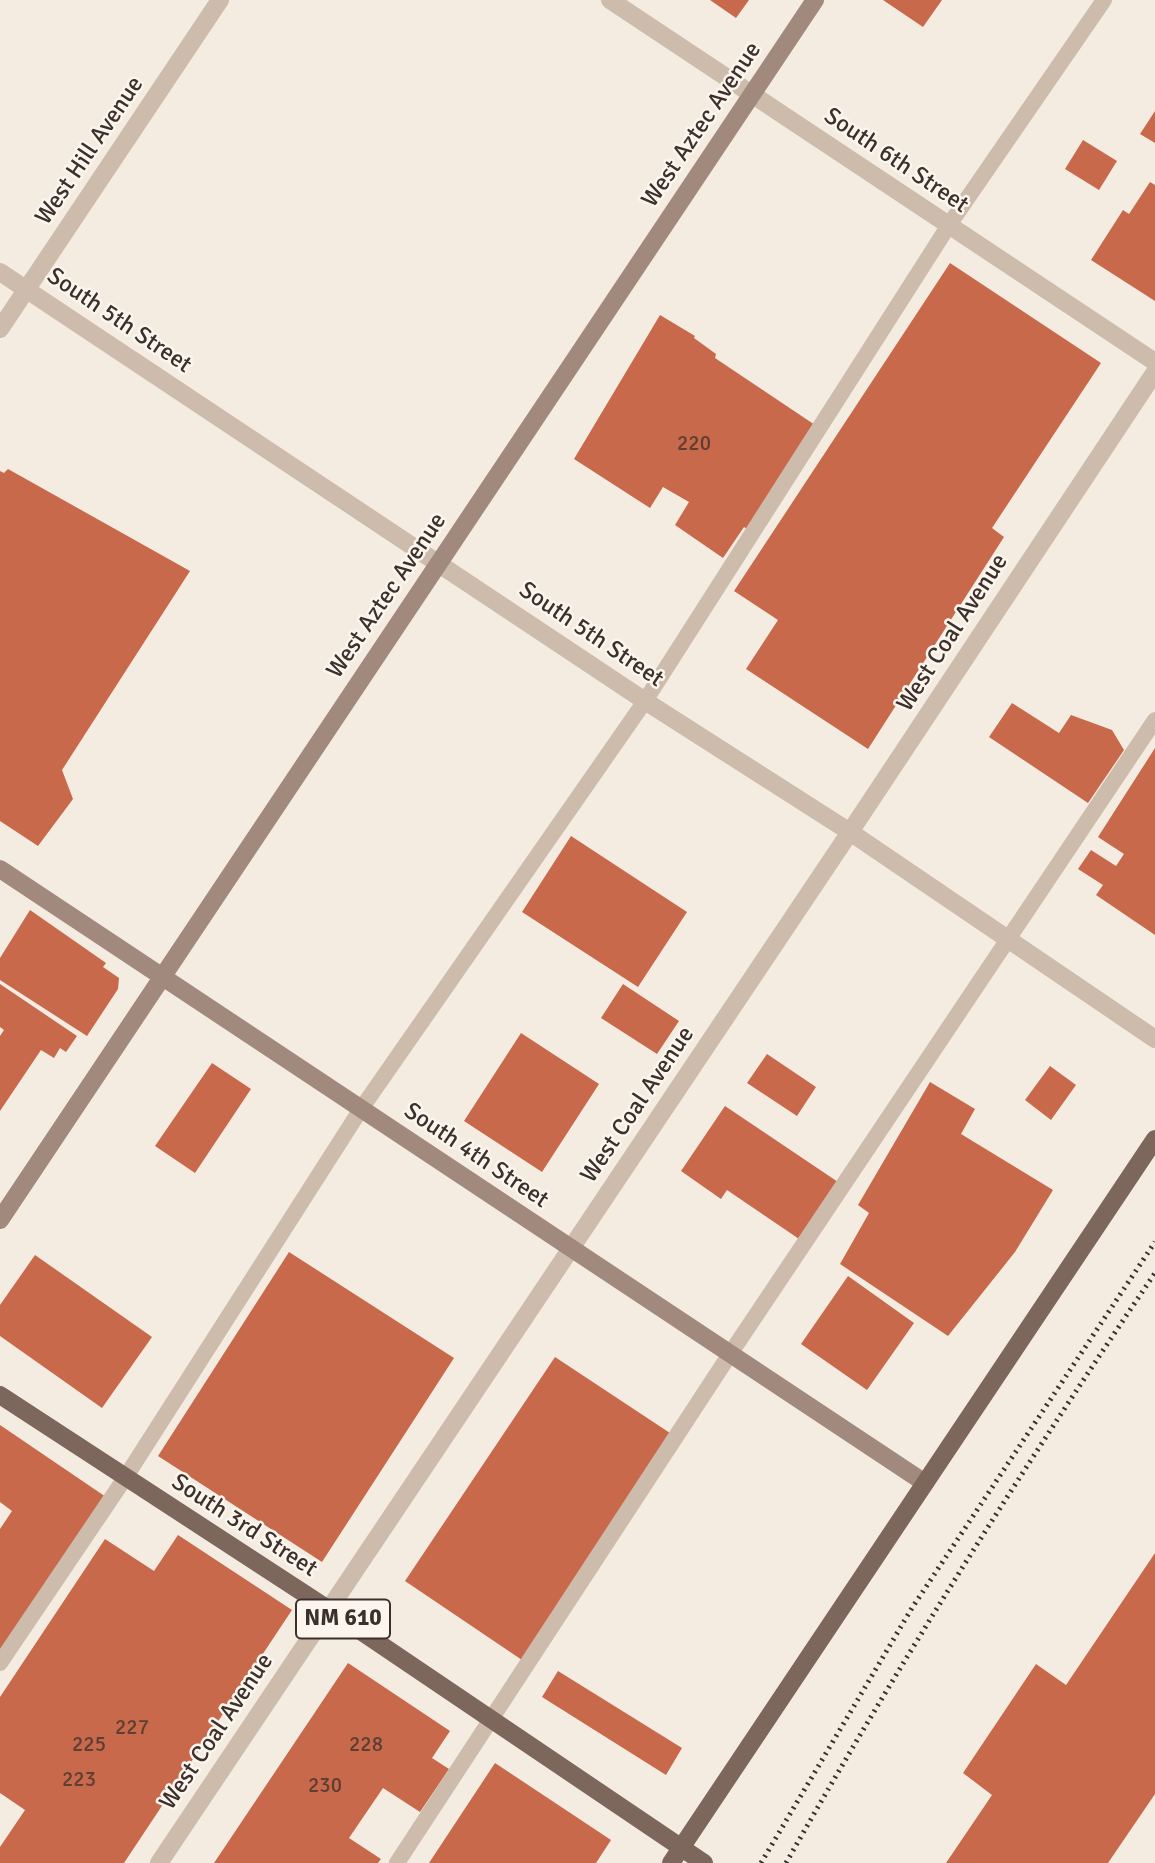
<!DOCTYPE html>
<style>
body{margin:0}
canvas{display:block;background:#f4ebe1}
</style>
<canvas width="1155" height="1863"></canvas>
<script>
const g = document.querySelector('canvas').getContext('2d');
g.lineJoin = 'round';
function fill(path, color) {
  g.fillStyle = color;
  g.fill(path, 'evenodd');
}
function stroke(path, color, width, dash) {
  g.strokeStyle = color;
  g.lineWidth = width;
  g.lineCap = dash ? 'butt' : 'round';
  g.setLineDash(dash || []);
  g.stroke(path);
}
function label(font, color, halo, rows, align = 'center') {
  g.font = font + ' Signika,sans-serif';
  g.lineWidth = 5;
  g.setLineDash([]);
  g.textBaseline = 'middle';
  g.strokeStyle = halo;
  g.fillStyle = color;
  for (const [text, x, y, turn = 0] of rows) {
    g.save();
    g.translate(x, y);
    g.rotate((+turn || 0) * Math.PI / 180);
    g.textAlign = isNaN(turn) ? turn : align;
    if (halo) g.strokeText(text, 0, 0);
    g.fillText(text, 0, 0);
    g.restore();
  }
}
fill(new Path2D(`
 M710 0H749L736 18Z
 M883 0H942L923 27Z
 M1155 111V143L1140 134Z
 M1083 140 1117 161 1099 190 1065 169Z
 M1150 182 1155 185V301L1091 260 1123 210 1129 214Z
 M950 263 1101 363 992 528 1004 537 868 749 746 669 778 620 734 591Z
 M660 315 695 336 694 338 716 354 715 358 815 425 747 529 744 527 723 558 675 525 689 502 663 487 650 508 574 459Z
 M8 469 190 571 62 770 73 799 38 846 0 821V471L4 473Z
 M1012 703 1059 733 1071 715 1112 730 1124 750 1088 803 989 737Z
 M1155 748V935L1096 895 1103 885 1078 869 1091 850 1116 866 1124 854 1098 837Z
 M571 836 687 912 638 987 522 912Z
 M30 910 106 963 103 967 119 978 118 989 87 1036 0 980V958Z
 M0 984 77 1036 66 1052 60 1048 54 1058 41 1050 0 1111V1036L4 1030 0 1027Z
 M623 984 679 1021 657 1054 601 1018Z
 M521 1033 599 1084 542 1172 464 1121Z
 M767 1054 816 1087 797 1116 747 1083Z
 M212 1063 251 1089 195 1173 155 1146Z
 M1050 1066 1076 1085 1051 1120 1025 1100Z
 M930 1082 975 1109 961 1134 1053 1190 1015 1252 948 1336 840 1264 869 1213 858 1205Z
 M725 1106 841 1184 802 1241 727 1190 721 1199 681 1171Z
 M289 1252 454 1358 322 1562 158 1456Z
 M35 1255 152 1337 102 1408 0 1336V1305Z
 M848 1276 914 1323 867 1390 801 1344Z
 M555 1357 673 1435 522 1660 405 1581Z
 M0 1425 106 1497 0 1658V1529L12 1511 0 1502Z
 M178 1535 292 1610 124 1863H0V1847L25 1810 0 1793V1697L105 1539 154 1571Z
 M1155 1553V1794L1108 1863H946L992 1795 963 1773 1036 1664 1066 1685Z
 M348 1663 450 1731 432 1758 449 1769 420 1812 383 1788 349 1838 381 1859 378 1863H214Z
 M558 1671 682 1748 666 1775 542 1697Z
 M495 1763 611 1840 596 1863H429Z`), '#c8694b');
stroke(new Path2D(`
 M0 1663 125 1478 361 1109 645 701 949 225 1104 0
 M397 1863 730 1354 1155 720`), '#cdbbac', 16);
stroke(new Path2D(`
 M610 0 1155 362
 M0 272 645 701 850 832 1155 1039
 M0 329 220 0
 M159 1863 850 832 1155 372`), '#cdbbac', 18);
stroke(new Path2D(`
 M0 869 925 1483
 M0 1220 815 0`), '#a18a7d', 18);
stroke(new Path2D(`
 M0 1395 328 1609 704 1863
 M671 1863 1155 1139`), '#7d675c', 18);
stroke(new Path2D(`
 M761 1863 912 1608 1155 1242
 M786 1863C900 1661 1025 1465 1155 1273`), '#3b302b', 5, [2, 5]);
label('21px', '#5e3e33', null, [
 ["220",694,444],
 ["227",132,1728],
 ["225",89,1745],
 ["228",366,1745],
 ["223",79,1780],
 ["230",325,1786]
]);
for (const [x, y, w] of [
 [343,1619,94]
]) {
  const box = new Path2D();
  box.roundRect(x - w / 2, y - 19.5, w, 39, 5);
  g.fillStyle = '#fbf5ee';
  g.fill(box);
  stroke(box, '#3b302b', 2);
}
label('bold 23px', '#3b302b', null, [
 ["NM 610",343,1619]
]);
label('24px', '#3b302b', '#fbf5ee', [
 ["West Aztec Avenue",702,125,-56],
 ["West Hill Avenue",90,151,-56],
 ["South 6th Street",896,161,34],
 ["South 5th Street",119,321,34],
 ["West Aztec Avenue",387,596,-56],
 ["West Coal Avenue",953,633,-57],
 ["South 5th Street",591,635,34],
 ["West Coal Avenue",638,1105,-56],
 ["South 4th Street",476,1156,34],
 ["South 3rd Street",244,1526,33],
 ["West Coal Avenue",217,1732,-56]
]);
</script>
